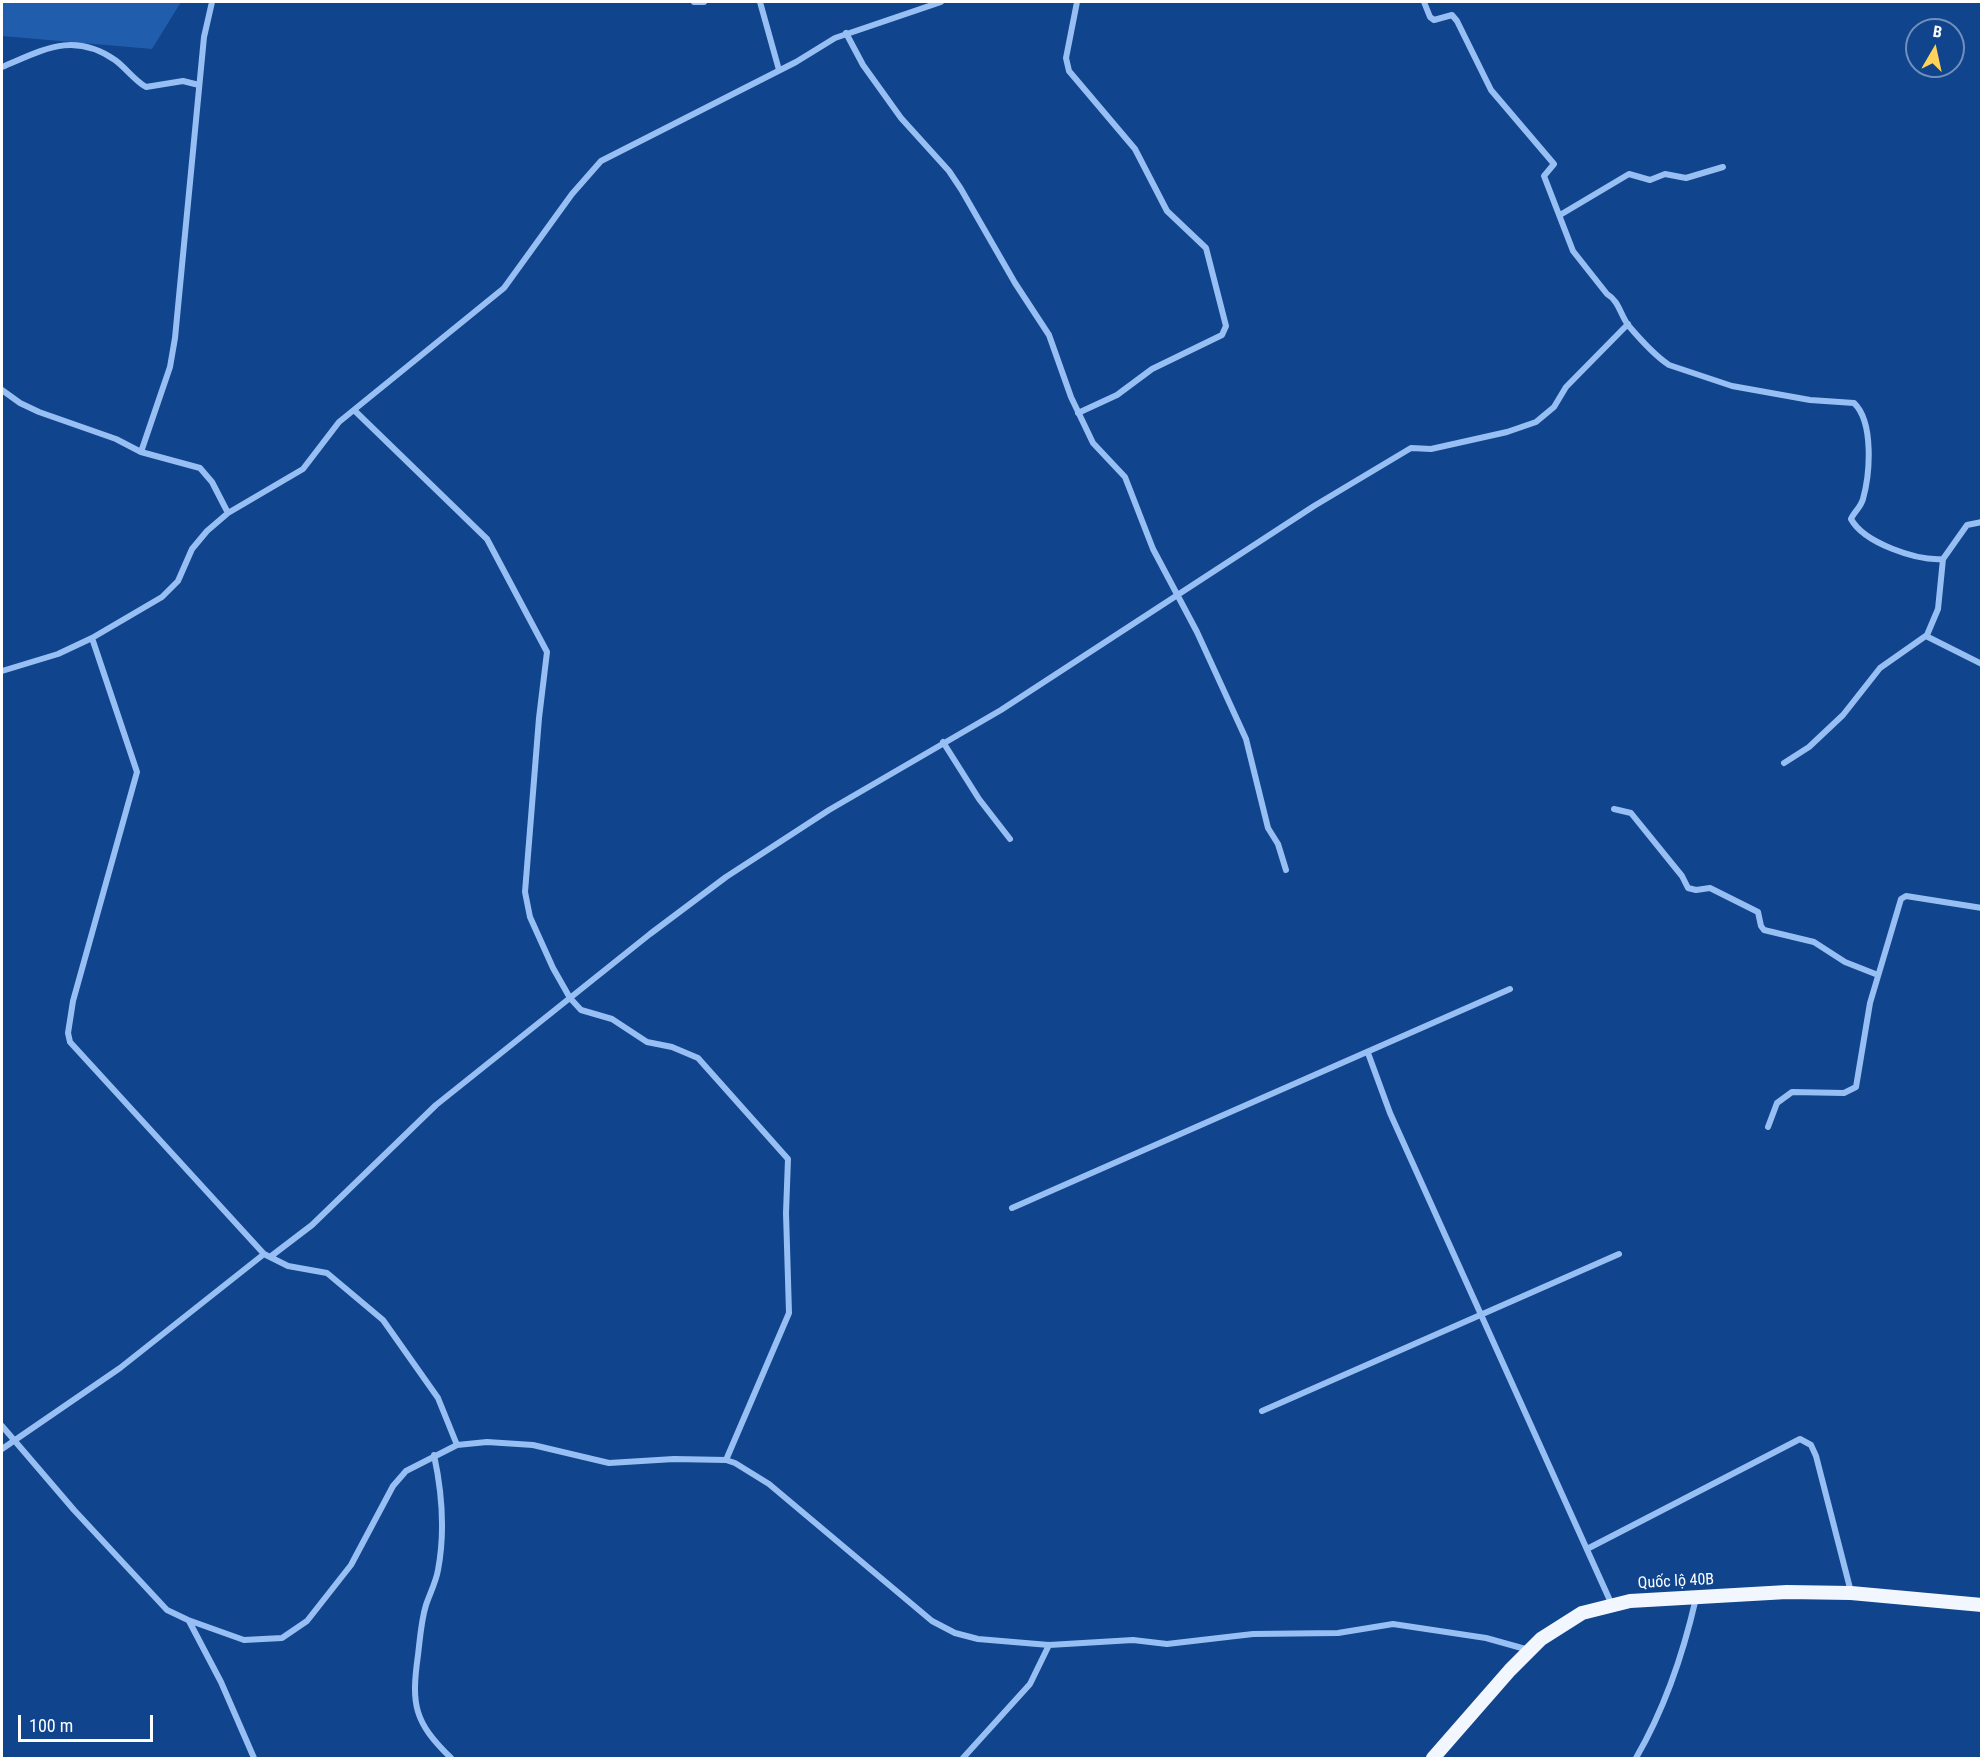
<!DOCTYPE html>
<meta charset="utf-8">
<style>
body{margin:0}
#map{position:relative;width:1983px;height:1760px;overflow:hidden;background:#10448d;font-family:"Roboto Condensed",sans-serif}
canvas{display:block}
.frame{position:absolute;inset:0;border:3px solid #fff;pointer-events:none}
.north{position:absolute;left:1905px;top:18px;width:60px;height:60px;box-sizing:border-box;background:#10448d;border:2px solid #708fbb;border-radius:50%;rotate:9deg;font-size:16px;font-weight:700;line-height:24px;text-align:center;color:#fff}
.north::after{content:'';display:block;margin:auto;width:21px;height:27px;background:#ffd259;clip-path:polygon(50% 0,100% 100%,50% 72%,0 100%)}
.scale{position:absolute;left:18px;top:1715px;width:135px;height:27px;box-sizing:border-box;border:3px solid #fff;border-top:0;padding-left:8px;font-size:18px;line-height:21px;white-space:nowrap;color:#fff;-webkit-text-stroke:4px #10448d;paint-order:stroke}
</style>
<div id="map">
<canvas width="1983" height="1760"></canvas>
<div class="frame"></div>
<div class="north">B</div>
<div class="scale">100 m</div>
</div>
<script>
const g = document.querySelector('canvas').getContext('2d');
g.lineJoin = 'round';
function fill(path, color) {
  g.fillStyle = color;
  g.fill(path, 'evenodd');
}
function stroke(path, color, width, dash) {
  g.strokeStyle = color;
  g.lineWidth = width;
  g.lineCap = dash ? 'butt' : 'round';
  g.setLineDash(dash || []);
  g.stroke(path);
}
function label(font, color, halo, rows, align = 'center') {
  g.font = font + ' "Roboto Condensed",sans-serif';
  g.lineWidth = 5;
  g.setLineDash([]);
  g.textBaseline = 'middle';
  g.strokeStyle = halo;
  g.fillStyle = color;
  for (const [text, x, y, turn = 0] of rows) {
    g.save();
    g.translate(x, y);
    g.rotate((+turn || 0) * Math.PI / 180);
    g.textAlign = isNaN(turn) ? turn : align;
    if (halo) g.strokeText(text, 0, 0);
    g.fillText(text, 0, 0);
    g.restore();
  }
}
fill(new Path2D(`
 M2 2H181L152 49 2 36Z`), '#215dad');
stroke(new Path2D(`
 M694 2H704
 M760 2 779 70
 M1077 2 1066 58 1069 71 1135 149 1167 211 1206 248 1226 326 1222 335 1152 369 1117 395 1078 413
 M1424 2 1430 17 1434 20 1452 15 1457 21 1491 90 1554 164 1544 176 1573 251 1607 294C1619 301 1620 314 1628 325 1639 338 1654 355 1669 365L1732 386 1810 400 1854 403C1874 422 1870 474 1863 499 1861 507 1854 512 1851 519 1864 543 1917 561 1943 559L1967 525 1982 522
 M846 33 863 65 901 118 949 171 961 189 1015 283 1049 335 1071 397 1093 443 1125 477 1153 549 1197 632 1246 739 1268 828 1278 844 1286 870
 M2 67C43 50 73 31 115 60 126 68 134 80 146 87L183 81 199 85
 M1560 215 1629 174 1650 180 1665 174 1686 178 1723 167
 M2 390 20 403 39 412 116 439 141 452 200 468 212 482 228 513
 M354 410 487 539 547 652 539 718 525 892 530 917 553 968 570 998 581 1010 612 1019 647 1042 672 1047 698 1058 788 1159 786 1213 789 1313 726 1460
 M141 452 170 367 175 338 204 37 212 2
 M1926 636 1982 664
 M92 638 137 772 73 1001 68 1033 70 1042 264 1254 288 1266 327 1273 383 1320 438 1398 457 1445
 M2 671 58 654 92 638 162 597 178 581 192 549 207 531 228 513 303 469 339 422 504 288 572 194 601 161 796 62 835 38 941 2
 M943 742 979 799 1010 839
 M1784 763 1809 747 1843 715 1880 668 1927 635 1938 609 1943 559
 M1614 809 1631 813 1635 818 1682 876 1688 888 1696 890 1710 888 1758 912 1761 926 1764 930 1814 942 1845 962 1878 975
 M1368 1053 1390 1113 1612 1605
 M1768 1127 1777 1103 1792 1092 1844 1093 1856 1087 1870 1003 1901 899 1906 896 1982 908
 M1012 1208 1510 989
 M270 1257 312 1225 436 1105 650 934 726 877 829 810 1001 710 1314 506 1411 448 1431 449 1507 432 1536 422 1554 407 1566 387 1628 324
 M1262 1411 1619 1254
 M2 1426 74 1510 167 1610 188 1620 244 1640 282 1638 307 1621 351 1565 393 1486 406 1471 457 1445 487 1442 533 1445 609 1463 674 1459 726 1460 735 1463 769 1484 932 1621 955 1633 978 1639 1049 1645 1133 1640 1167 1644 1253 1634 1338 1633 1393 1624 1486 1638 1529 1650
 M2 1449 120 1368 264 1254
 M434 1455C442 1492 445 1533 438 1570 436 1582 430 1593 426 1605 421 1621 420 1639 418 1655 411 1705 414 1722 451 1758
 M1587 1549 1800 1439 1811 1445 1816 1456 1851 1592
 M189 1621 221 1682 254 1758
 M963 1758 1030 1684 1049 1645
 M1636 1758C1665 1708 1683 1655 1696 1598`), '#97bff3', 6);
stroke(new Path2D(`
 M1433 1758 1510 1670 1541 1639 1582 1613 1630 1601 1787 1592 1851 1593 1982 1605`), '#f1f6ff', 14);
label('16px', '#fff', '#10448d', [
 ["Quốc lộ 40B",1676,1582,-3]
]);
</script>
